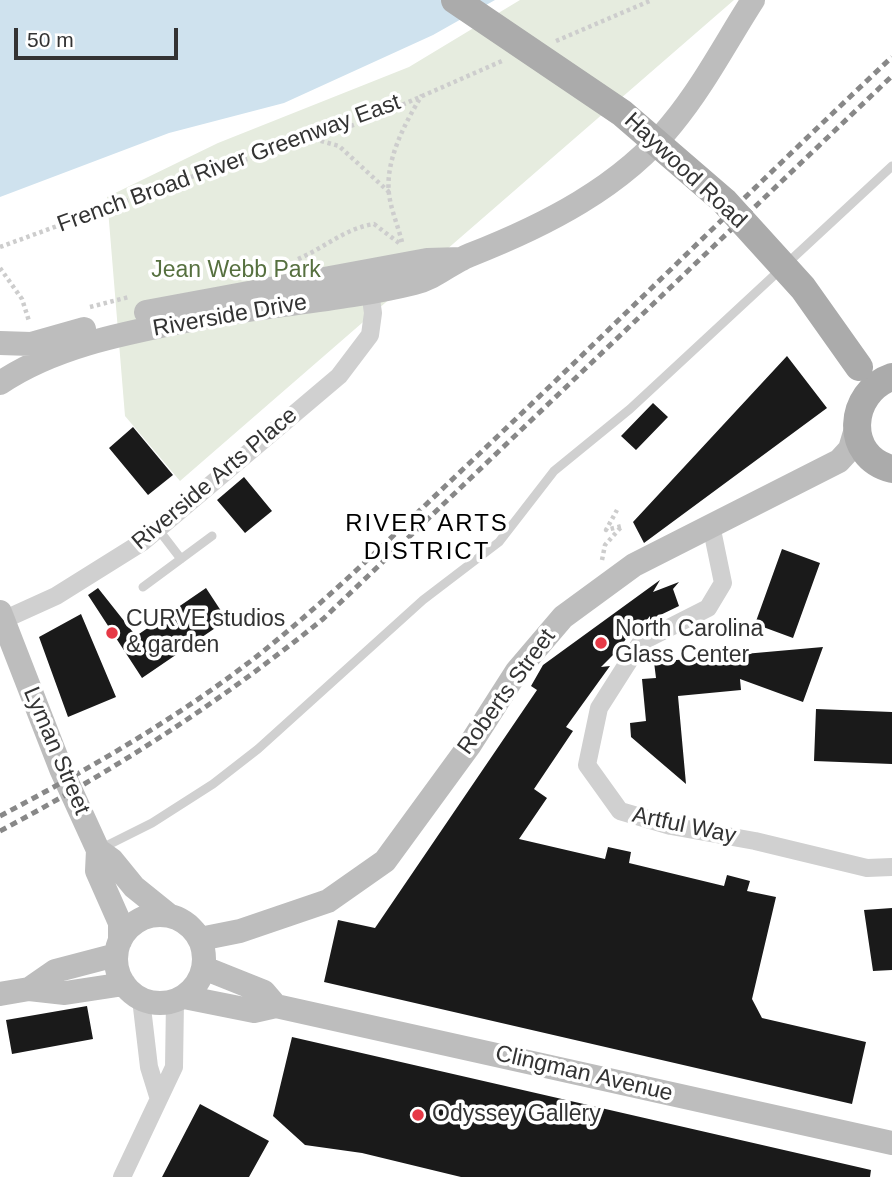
<!DOCTYPE html>
<style>
body{margin:0}
#map{position:relative;width:892px;height:1177px;overflow:hidden;background:#fff;font-family:Helvetica,sans-serif}
canvas{display:block}
.scale{position:absolute;left:14px;top:28px;width:164px;height:32px;box-sizing:border-box;border:4px solid #333;border-top:0;padding-left:9px;font-size:21px;line-height:24px;white-space:nowrap;color:#333;-webkit-text-stroke:5px #fff;paint-order:stroke}
</style>
<div id="map">
<canvas width="892" height="1177"></canvas>
<div class="scale">50 m</div>
</div>
<script>
const g = document.querySelector('canvas').getContext('2d');
g.lineJoin = 'round';
function fill(path, color) {
  g.fillStyle = color;
  g.fill(path, 'evenodd');
}
function stroke(path, color, width, dash) {
  g.strokeStyle = color;
  g.lineWidth = width;
  g.lineCap = dash ? 'butt' : 'round';
  g.setLineDash(dash || []);
  g.stroke(path);
}
function label(font, color, halo, rows, align = 'center') {
  g.font = font + ' Helvetica,sans-serif';
  g.lineWidth = 7;
  g.setLineDash([]);
  g.textBaseline = 'middle';
  g.strokeStyle = halo;
  g.fillStyle = color;
  for (const [text, x, y, turn = 0] of rows) {
    g.save();
    g.translate(x, y);
    g.rotate((+turn || 0) * Math.PI / 180);
    g.textAlign = isNaN(turn) ? turn : align;
    if (halo) g.strokeText(text, 0, 0);
    g.fillText(text, 0, 0);
    g.restore();
  }
}
fill(new Path2D(`
 M520 0H734L180 481 125 416 107 197 218 143 409 67Z`), '#e6ecdf');
fill(new Path2D(`
 M0 0H495L433 35 284 103 169 133 0 197Z`), '#cfe2ee');
fill(new Path2D(`
 M787 356 827 408 644 543 633 522Z
 M653 403 668 417 636 450 621 436Z
 M133 427 173 475 148 495 109 448Z
 M244 477 272 511 245 533 217 500Z
 M782 549 820 563 793 638 755 624Z
 M660 580 653 592 679 582 673 589 679 606 650 620V616L638 631 637 620 621 647 601 667 610 666 566 727 573 731 534 789 547 798 519 839 605 859 608 847 631 852 629 863 724 886 727 875 750 881 747 891 776 897 752 999 762 1018 866 1042 852 1104 324 982 338 920 375 928 537 690 531 686 543 665Z
 M98 588 136 636 206 588 227 620 142 678 88 595Z
 M81 614 116 697 68 717 39 637Z
 M823 647 803 702 740 679 741 690 678 696 686 784 631 737 630 723 646 721 642 679 656 678 654 662Z
 M816 709 892 712V764L814 761Z
 M892 908V970L873 971 864 910Z
 M87 1006 93 1039 12 1054 6 1020Z
 M292 1037 871 1170 870 1177H461L362 1153 305 1145 273 1116Z
 M200 1104 269 1141 249 1177H162Z`), '#1a1a1a');
stroke(new Path2D(`
 M556 41 652 0
 M314 139 339 146 389 192
 M402 242C398 226 391 210 389 194 385 160 405 123 422 95
 M0 247 191 177 363 122 502 61
 M298 259C324 248 346 228 374 224L399 243
 M0 268 22 299 29 321
 M90 307 129 297
 M602 560 605 545 622 526 606 530 617 510`), '#cdcdcd', 4.5, [3.5, 3.5]);
stroke(new Path2D(`
 M158 529 181 559
 M143 587 212 536
 M100 849 152 823 213 784 258 749 423 600 499 542 554 471 630 409 892 166`), '#d0d0d0', 9);
stroke(new Path2D(`
 M711 525 723 583 708 608 641 642 599 708 587 765 620 811 671 826 755 841 867 868 892 867
 M3 620 56 596 144 541 339 376 370 335 373 313 370 292
 M141 999 149 1067 158 1096
 M122 1177 174 1067 175 1001`), '#d0d0d0', 18);
stroke(new Path2D(`
 M146 312 427 260 462 259
 M0 343 31 344 84 329
 M0 383C59 343 137 331 205 317 275 304 345 300 414 283 436 278 450 263 470 255 544 226 622 187 672 124 704 85 726 42 753 0
 M0 612 61 769 98 850 97 871 120 923V941
 M98 850 112 860 134 887 170 916
 M116 959a44 44 0 1 1 88 0a44 44 0 1 1-88 0Z
 M200 939 240 931 328 901 385 861 469 746 517 671 563 617 634 565 839 461 850 449 856 429
 M204 968 264 992 276 1006
 M29 989 55 971 116 955
 M0 994 29 989 65 993 124 984
 M184 997 254 1011 276 1006 892 1143`), '#bdbdbd', 24);
stroke(new Path2D(`
 M892 377C848 392 843 457 892 469`), '#ababab', 28);
stroke(new Path2D(`
 M0 816C89 769 176 719 256 657 334 595 406 523 479 454 617 323 753 188 892 57
 M0 831C115 770 222 701 323 619L892 76`), '#888', 5, [7, 5]);
stroke(new Path2D(`
 M455 0 622 113 724 201 803 288 859 367`), '#ababab', 28);
for (const [x, y, r, color] of [
 [112,633,7,"#e63946"],
 [601,643,7,"#e63946"],
 [418,1115,7,"#e63946"]
]) {
  const dot = new Path2D();
  dot.arc(x, y, r, 0, 2 * Math.PI);
  g.fillStyle = color;
  g.fill(dot);
  stroke(dot, '#fff', 2.5);
}
label('23px', '#333', '#fff', [
 ["French Broad River Greenway East",229,164,-20],
 ["Haywood Road",685,171,43],
 ["Riverside Drive",230,316,-10],
 ["Riverside Arts Place",215,479,-40],
 ["Roberts Street",507,692,-54],
 ["Lyman Street",56,751,67],
 ["Artful Way",684,826,12],
 ["Clingman Avenue",584,1074,13]
]);
label('23px', '#56703f', '#fff', [
 ["Jean Webb Park",236,271]
]);
label('23px', '#333', '#fff', [
 ["CURVE studios",126,620],
 ["& garden",126,646],
 ["North Carolina",615,630],
 ["Glass Center",615,656],
 ["Odyssey Gallery",432,1115]
], 'left');
g.letterSpacing = '2px';
label('24px', '#000', '#fff', [
 ["RIVER ARTS",427,524],
 ["DISTRICT",427,552]
]);
g.letterSpacing = '0px';
</script>
